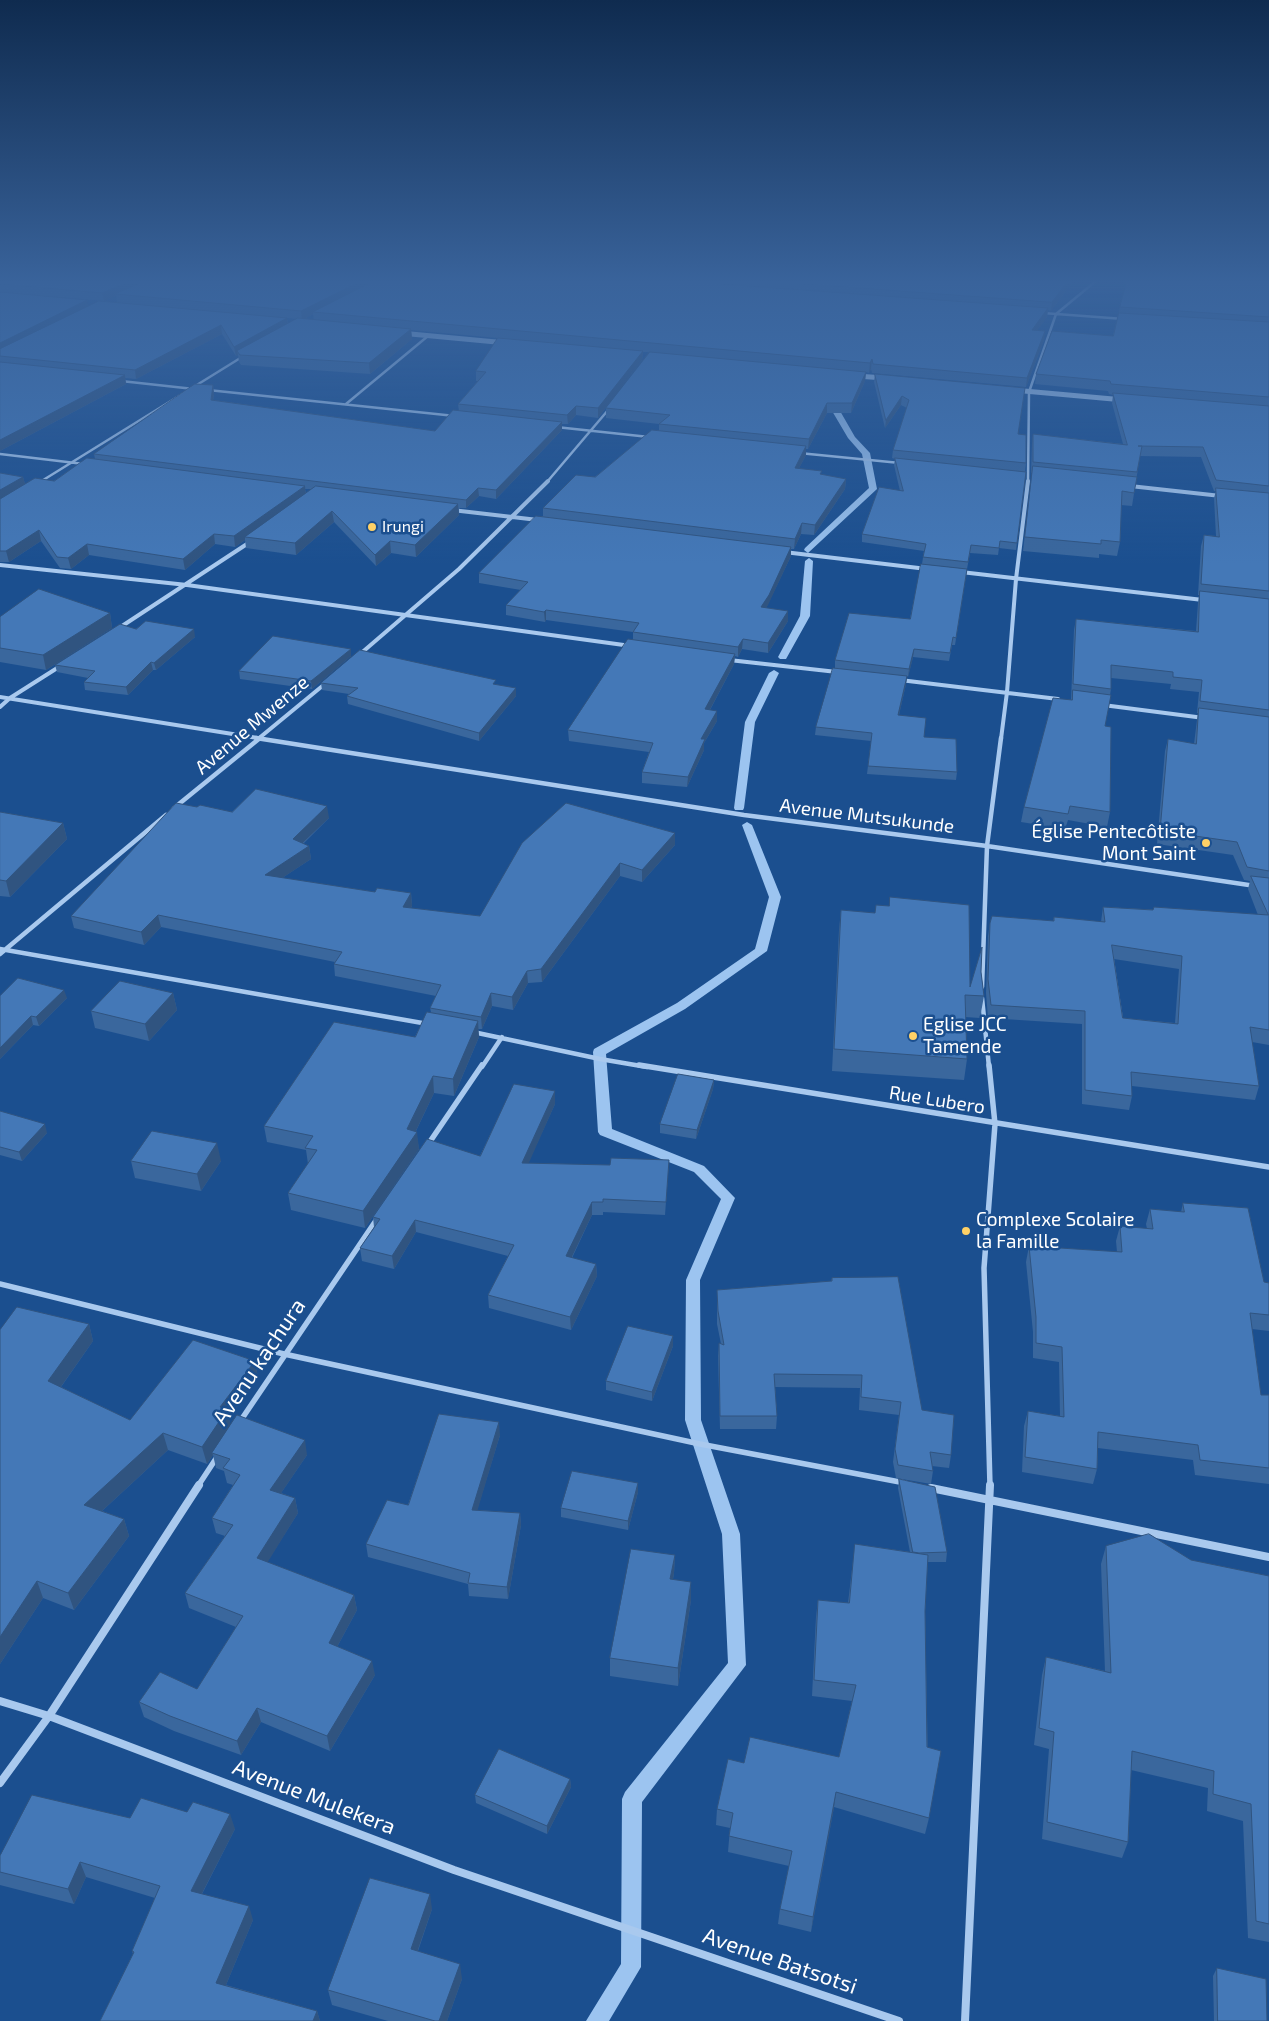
<!DOCTYPE html>
<meta charset="utf-8">
<style>
body{margin:0}
canvas{display:block;background:#1b4f8f}
</style>
<canvas width="1269" height="2021"></canvas>
<script>
const g = document.querySelector('canvas').getContext('2d');
g.lineJoin = 'round';
function fill(path, color) {
  g.fillStyle = color;
  g.fill(path, 'evenodd');
}
function stroke(path, color, width, dash) {
  g.strokeStyle = color;
  g.lineWidth = width;
  g.lineCap = dash ? 'butt' : 'round';
  g.setLineDash(dash || []);
  g.stroke(path);
}
function label(font, color, halo, rows, align = 'center') {
  g.font = font + ' "Exo 2",sans-serif';
  g.lineWidth = 5;
  g.setLineDash([]);
  g.textBaseline = 'middle';
  g.strokeStyle = halo;
  g.fillStyle = color;
  for (const [text, x, y, turn = 0] of rows) {
    g.save();
    g.translate(x, y);
    g.rotate((+turn || 0) * Math.PI / 180);
    g.textAlign = isNaN(turn) ? turn : align;
    if (halo) g.strokeText(text, 0, 0);
    g.fillText(text, 0, 0);
    g.restore();
  }
}
fill(new Path2D(`
 M826 397H832L855 437 870 453 877 489 808 553 804 550 805 548 869 488 862 454 848 438 825 399Z
 M809 558 813 561 810 616 786 659H780L778 657 800 616 805 561Z
 M774 670 779 673 755 722 744 808 743 810H735L734 808 745 722 769 673Z
 M747 822 752 825 781 897 767 951 685 1009 606 1054 612 1129 704 1166 735 1198 700 1280 701 1420 740 1534 746 1665 642 1802 641 1967 609 2021H586L621 1964 622 1799 625 1792 728 1663 722 1534 685 1420 686 1280 721 1199 694 1172 600 1135 598 1132 593 1052 594 1049 677 1003 755 949 769 897 742 825Z`), '#9cc4f0');
stroke(new Path2D(`
 M1043 313 1124 319
 M121 381 194 389
 M208 390 455 416
 M346 404 428 336
 M556 427 649 437
 M799 453 900 463
 M0 454 84 464
 M40 482 242 357
 M547 482 609 409
 M1028 482 1029 392 1056 314 1096 281`), '#a9c9ee', 2.5);
stroke(new Path2D(`
 M39 483 42 481
 M1130 486 1221 496
 M452 510 538 520
 M784 552 927 569
 M0 565 187 585 631 646
 M961 572 1203 600
 M119 628 250 542
 M359 655 459 569 548 481
 M729 660 837 672
 M900 680 1058 699
 M0 697 264 739
 M1103 705 1204 718
 M0 707 10 698 62 665
 M258 739 326 683
 M1001 739 1007 692 1016 579 1028 481`), '#a9c9ee', 4);
stroke(new Path2D(`
 M256 738 744 815 987 846 1269 888
 M174 808 260 738
 M0 949 428 1024
 M0 954 166 815
 M982 987 987 846 1001 738
 M982 998 989 1067
 M473 1032 600 1059 647 1067
 M482 1067 502 1037`), '#a9c9ee', 4.5);
stroke(new Path2D(`
 M639 1065 1269 1167
 M989 1065 995 1124 984 1268 990 1486
 M427 1146 482 1065
 M0 1284 284 1354 700 1444 905 1483
 M239 1423 377 1219
 M198 1486 217 1457`), '#a9c9ee', 5.5);
stroke(new Path2D(`
 M931 1488 1269 1557
 M0 1701 49 1716 454 1870 899 2021
 M0 1783 49 1716 199 1485
 M965 2021 990 1485`), '#a9c9ee', 8);
stroke(new Path2D(`
 M400 333 507 343
 M856 376 885 378
 M1013 390 1124 400`), '#a9c9ee', 5);
fill(new Path2D(`
 M0 281H1073L1051 311 1048 310 1047 317 1037 330 1044 340 1026 387 872 373 871 369 869 373 866 372 865 381 851 413H827L808 449H806V455L799 468 821 475 846 479 845 489 814 535 801 534 794 549H791V556L766 608 788 611V621L768 653 742 649 738 657 735 656 734 664 710 710 717 721 704 743V750L687 787 642 783V772L649 752 569 741 568 730 633 640V632L546 620 545 622 506 615V605L521 590 479 583V573L543 516V508L595 477 659 430V424L606 418V408L649 352H643L642 360 598 418 576 415 568 424H562V430L496 499 479 496 466 508H459V515L416 557 391 553 376 566 334 522 296 555 246 548 245 540 235 547 215 544 185 570 89 555 71 569 60 568 41 541 9 562H0V473L23 477 25 484 54 481 95 459 94 454 213 385 214 394 213 400 435 431 459 411 458 404 478 381H476V371L498 338 411 330 412 339 370 374 241 365 239 362 238 355 236 356 222 334 136 379 125 378 126 384 0 451ZM116 296 117 302 88 306 60 297 104 301ZM313 314 314 320 304 319ZM287 318 297 319 288 324ZM305 489H311L306 493Z
 M1269 281V1045L1252 1042 1259 1086 1255 1100 1132 1086V1096L1129 1110 1082 1104V1024L988 1018 986 993 988 936 990 923 1053 921 1054 917 1101 922 1103 907 1258 915 1248 889 1250 881 1244 880 1233 855 1157 844 1165 751 1168 739 1194 744 1197 720 1198 713H1197L1199 692 1170 689 1171 684 1111 678V689L1105 726 1110 812 1107 827 1068 820 1065 829 1021 822 1024 807 1071 700 1074 630 1076 619 1196 631 1198 603 1199 595H1198L1201 546 1204 535 1216 536 1214 498 1216 491H1214L1201 457 1140 456 1132 506 1121 505 1120 542 1117 556 1099 554V558L1023 551 1032 473H1031L1032 444 1033 434 1123 444 1112 403 1113 395 1109 394 1108 391 1035 384 1036 374 1113 336 1120 307ZM1114 959 1179 969 1175 1023 1123 1018Z
 M875 374 1018 434 1026 463 1025 471 1026 472 1016 550 999 548 998 555 970 553 967 569 922 564 924 551 862 542V534L900 491 894 465 895 459 892 458 893 450 907 408 901 405 885 428 874 382Z
 M967 569 955 645H952L949 661 913 657 908 677 907 676 906 684 899 715 924 737 957 772 956 780 867 774 871 741 815 735 816 727 835 668V660L910 619Z
 M110 613 112 628 46 670 0 662V617Z
 M136 629 195 637 156 670H153L128 695 85 690 84 682 88 678 57 672 55 665Z
 M351 649V656L312 689 240 679 239 671Z
 M321 683 496 685 516 696 479 741 348 704 347 696 349 694 322 690Z
 M197 807 232 812 329 818 303 844 309 846 311 859 282 878 375 892 411 893 412 906 411 908 480 916 675 833V845L642 882 620 876 542 982 528 983 513 1010 492 1006 482 1029H478L479 1037 454 1096 434 1093 416 1131 419 1149 365 1228 291 1210 288 1193 308 1164 306 1150 267 1142 264 1126 415 1037 431 1012 430 1008 436 996 335 976 334 964 335 962 161 927 144 945 74 928 71 916Z
 M0 812 63 823 67 839 10 897 0 896Z
 M890 897 970 987 981 972 984 996 980 1018 965 1017 967 1059 964 1080 832 1071 839 930 841 910 875 913 889 906Z
 M173 993 177 1010 149 1041 95 1028 91 1011Z
 M0 996 67 998 39 1026 33 1025 0 1059Z
 M714 1080 713 1089 696 1139 660 1133V1124Z
 M555 1091V1104L528 1163 610 1165 669 1160 665 1215 603 1212V1215H592L572 1258 596 1264 597 1276 571 1330 489 1308 488 1295 508 1256 416 1232 394 1269 362 1261 360 1248 374 1227 373 1217 480 1156Z
 M0 1111 47 1133 22 1161 0 1155Z
 M131 1161H221L201 1191 135 1178Z
 M1183 1203 1264 1282 1269 1283V1331L1252 1329 1261 1395H1269V1484L1195 1475 1193 1460 1098 1448 1097 1469 1093 1484 1022 1472 1024 1426 1028 1411 1060 1416 1059 1362 1033 1358V1332L1026 1262 1029 1246 1117 1252 1116 1241 1120 1226 1147 1229 1146 1224 1150 1209 1181 1212Z
 M832 1278 922 1410 951 1455 949 1468 932 1466 933 1471 931 1484 896 1478 893 1462 899 1415 859 1410 860 1388 775 1387 777 1416 776 1429H720L718 1356 719 1343 721 1344 717 1324V1290L831 1281Z
 M89 1324 93 1341 61 1387 130 1420 255 1361 258 1378 229 1418 230 1425 307 1455 281 1493 295 1498 298 1513 267 1562 354 1595 357 1610 337 1647 375 1675 330 1751 261 1722 241 1755 174 1731 144 1717 139 1702 197 1689 236 1627 189 1608 185 1593 225 1536 216 1533 212 1518 233 1485 227 1483 224 1471 216 1468 213 1455 207 1464 168 1450 102 1511 124 1519 129 1536 74 1610 43 1598 0 1664V1330Z
 M673 1346 652 1401 606 1390V1381Z
 M500 1435 477 1510 520 1513 521 1525 508 1599 469 1596 468 1584 368 1557 366 1544 408 1505Z
 M899 1479 947 1552 946 1562H927L925 1611 929 1818 925 1834 834 1807 811 1932 778 1924 780 1909 789 1866 728 1852 730 1828 716 1825 717 1809 744 1763 839 1757 852 1701 812 1696 816 1617 818 1600 848 1603 855 1544 910 1552 898 1488Z
 M638 1483V1492L628 1530 561 1517V1508Z
 M1106 1546 1191 1560 1269 1576V1942L1248 1938 1243 1821 1207 1811 1208 1788 1131 1770 1128 1842 1122 1858 1042 1839 1049 1749 1034 1745 1042 1675 1046 1657 1105 1671 1101 1564Z
 M675 1555 674 1573 673 1579 691 1600 678 1686 610 1676V1658Z
 M570 1779 571 1787 547 1834 476 1803 475 1795Z
 M130 1818 235 1829 202 1894 253 1920 226 1985 317 2011 320 2021H100L133 1954 132 1951 155 1898 86 1877 74 1904 0 1885V1856Z
 M432 1909 418 1951 462 1979 447 2021H388L332 2005 328 1990Z
 M1217 1968 1267 2021H1214L1213 1976Z`), '#3a679d');
fill(new Path2D(`
 M130 281H151L115 294 116 296 104 301 102 293Z
 M361 281H379L313 312V314L302 320 301 311Z
 M1068 281H1073L1051 311 1052 302Z
 M87 300 89 309 0 354V343Z
 M1048 308 1047 317 1031 339 1032 330Z
 M287 318 288 327 237 351 238 355 236 356 234 347Z
 M221 325 222 334 136 379 135 370Z
 M411 329 412 339 370 374 369 363Z
 M1045 331 1044 340 1026 387 1027 378Z
 M643 351 642 360 598 418V408Z
 M872 359 871 369 869 373 870 363Z
 M866 372 865 381 851 413 852 403Z
 M125 375 126 384 0 451V440Z
 M213 385 214 394 212 408 211 400Z
 M902 396 901 405 885 428 886 420Z
 M827 403V413L808 449 809 439Z
 M576 406V415L568 424 567 415Z
 M562 422V430L496 499V490Z
 M806 446V455L794 478 795 468Z
 M23 477 26 487 0 502V490Z
 M846 479 845 489 814 535 815 525Z
 M305 486 306 496 245 537V540L235 547 234 536Z
 M478 488 479 496 466 508V500Z
 M458 504 459 515 416 557 415 545Z
 M332 511 334 522 296 555 295 543Z
 M802 523 801 534 794 549 795 539Z
 M39 530 41 541 9 562 6 551Z
 M214 534 215 544 185 570 183 559Z
 M390 541 391 553 376 566 375 555Z
 M87 544 89 555 71 569 68 558Z
 M791 547V556L768 605 761 617V607Z
 M546 610V620L545 622 544 612Z
 M788 611V621L768 653V643Z
 M110 613 112 628 46 670 43 655Z
 M194 629 195 637 156 670 154 663Z
 M743 639 742 649 738 657V647Z
 M351 649V656L312 689 311 681Z
 M914 649 913 657 908 677 909 669Z
 M735 654 734 664 705 719V709Z
 M151 662 153 670 128 695 126 687Z
 M907 676 906 684 897 723 898 715Z
 M516 688V696L479 741V733Z
 M717 711V721L704 743V750L687 787 688 777 701 739Z
 M327 806 329 818 294 851 293 839Z
 M63 823 67 839 10 897 6 881Z
 M675 833V845L642 882V870Z
 M309 846 311 859 267 888 265 875Z
 M620 863V876L542 982 541 969Z
 M411 893 412 906 404 919 403 907Z
 M158 915 161 927 144 945 141 932Z
 M527 971 528 983 513 1010 512 997Z
 M64 990 67 998 39 1026 36 1017Z
 M173 993 177 1010 149 1041 145 1024Z
 M491 993 492 1006 482 1029 481 1017Z
 M31 1016 33 1025 0 1059V1048Z
 M478 1021 479 1037 454 1096 453 1079Z
 M433 1076 434 1093 412 1139 417 1132 419 1149 365 1228 363 1211 407 1129Z
 M714 1080 713 1089 696 1139 697 1130Z
 M555 1091V1104L523 1176 522 1163Z
 M45 1124 47 1133 22 1161 19 1152Z
 M217 1143 221 1161 201 1191 197 1174Z
 M592 1202V1215L566 1269V1256Z
 M415 1220 416 1232 394 1269 392 1256Z
 M596 1264 597 1276 571 1330 570 1317Z
 M89 1324 93 1341 53 1398 48 1381Z
 M673 1336V1346L652 1401V1392Z
 M255 1361 258 1378 229 1418 231 1427 212 1453 213 1455 207 1464 202 1447 220 1407Z
 M499 1422 500 1435 474 1522 472 1510Z
 M163 1433 168 1450 90 1522 84 1505Z
 M305 1440 307 1455 273 1505 270 1490Z
 M638 1483V1492L628 1530V1521Z
 M295 1498 298 1513 261 1573 257 1558Z
 M520 1513 521 1525 508 1599 507 1587Z
 M124 1519 129 1536 74 1610 68 1593Z
 M675 1555 674 1573 670 1597V1579Z
 M37 1581 43 1598 0 1664V1637Z
 M691 1582V1600L678 1686V1668Z
 M354 1595 357 1610 331 1658 329 1643Z
 M372 1661 375 1675 330 1751 327 1736Z
 M257 1708 261 1722 241 1755 237 1741Z
 M570 1779 571 1787 547 1834V1826Z
 M836 1792 834 1807 811 1932 813 1917Z
 M230 1814 235 1829 196 1905 191 1891Z
 M80 1862 86 1877 74 1904 68 1889Z
 M430 1894 432 1909 413 1964 411 1949Z
 M249 1906 253 1920 221 1997 216 1983Z
 M460 1964 462 1979 447 2021H439Z
 M317 2011 320 2021H313Z`), '#305480');
const building = new Path2D(`
 M0 281H130L102 293 0 284Z
 M145 281H361L301 311 115 294Z
 M374 281H680L1048 308 1032 330 1045 331 1027 378 873 364 872 359 870 363 313 312Z
 M765 281H1068L1052 302Z
 M1127 281H1269V317L1120 307Z
 M0 292 87 300 0 343Z
 M99 301 287 318 234 347 221 325 135 370 0 356V349Z
 M1119 313 1269 322V397L1111 384 1110 381 1036 374 1052 331 1113 336Z
 M298 318 411 329 369 363 240 355 237 351Z
 M498 338 643 351 598 408 576 406 567 415 458 404 486 372 476 371Z
 M650 352 866 372 852 403H827L809 439 659 424 670 415 606 408Z
 M0 362 125 375 0 440Z
 M875 374 1025 388 1018 434 1026 435V463L893 450 909 400 902 396 886 420Z
 M195 384 213 385 211 400 435 431 453 410 562 422 496 490 478 488 466 500 94 454Z
 M1113 393 1269 406V486L1216 480 1203 447 1138 446H1142L1137 472 1033 462V434L1127 445Z
 M652 430 806 446 795 468 822 471 820 474 846 479 815 525 802 523 795 539 543 508 576 475 595 477Z
 M87 458 305 486 234 536 214 534 183 559 87 544 68 558 57 557 39 530 6 551H0V499L35 478 54 481Z
 M895 458 1026 472 1017 543 1000 541 999 548 971 545 968 562 923 557 926 544 862 534 879 487 903 491Z
 M1033 466 1137 477 1134 493 1122 491 1120 542 1101 540V544L1025 537Z
 M0 473 23 477 0 490Z
 M316 486 458 504 415 545 390 541 375 555 332 511 295 543 245 537Z
 M1216 488 1269 493V591L1201 584 1204 535 1219 537Z
 M536 516 791 547 769 595 761 607 788 611 768 643 743 639 738 647 633 632 639 623 546 610 544 612 506 605 528 582 479 573Z
 M921 564 967 569 956 638 953 637 950 653 914 649 909 669 835 660 849 613 910 619Z
 M39 589 110 613 43 655 0 648V617Z
 M1200 591 1269 599V710L1200 701 1202 680 1173 677V672L1111 665V689L1073 684 1076 619 1198 632Z
 M146 621 194 629 154 663 151 662 126 687 84 682 95 671 55 665 120 624 136 629Z
 M273 636 351 649 311 681 239 671Z
 M628 639 735 654 705 709 717 711 701 739H705L688 777 642 772 653 743 568 730Z
 M360 650 496 680 493 684 516 688 479 733 347 696 358 688 321 683Z
 M833 668 907 676 898 715 926 718 924 737 956 739 957 772 868 766 872 733 816 727Z
 M1073 690 1111 695 1105 726 1111 727 1110 812 1070 806 1068 814 1024 807 1053 698 1072 700Z
 M1199 708 1269 717V871L1247 867 1237 842 1160 831 1168 739 1196 744Z
 M256 789 327 806 293 839 309 846 265 875 375 892 377 888 411 893 403 907 480 916 522 843 566 803 675 833 642 870 620 863 541 969 527 971 512 997 491 993 481 1017 430 1008 441 985 334 964 342 952 158 915 141 932 71 916 176 803 197 807 200 805 232 812Z
 M0 812 63 823 6 881 0 880Z
 M1251 876 1269 878V1030L1250 1027 1259 1086 1131 1072 1132 1096 1085 1090V1011L991 1005 988 979 990 923 992 916 1054 921V917L1105 922 1103 907 1153 910 1154 907 1268 915ZM1112 945 1182 956 1178 1024 1123 1018Z
 M890 897 969 905 970 987 982 947 981 972 984 996 965 995 967 1059 834 1049 841 910 875 913 876 905 889 906Z
 M18 978 64 990 36 1017 31 1016 0 1048V996Z
 M120 981 173 993 145 1024 91 1011Z
 M427 1012 478 1021 453 1079 433 1076 407 1129 417 1132 363 1211 288 1193 317 1150 305 1148 313 1136 264 1126 334 1022 415 1037Z
 M678 1074 714 1080 697 1130 660 1124Z
 M514 1084 555 1091 522 1163 610 1165 611 1158 669 1160 666 1202 603 1199V1202H592L566 1256 596 1264 570 1317 488 1295 514 1245 415 1220 392 1256 360 1248 380 1219 373 1217 427 1139 480 1156Z
 M0 1111 45 1124 19 1152 0 1147Z
 M152 1131 217 1143 197 1174 131 1161Z
 M1183 1203 1248 1208 1264 1282 1269 1283V1315L1250 1313 1261 1395H1269V1468L1200 1460 1198 1445 1098 1432 1097 1469 1025 1457 1028 1411 1064 1417 1062 1347 1036 1343V1317L1029 1246 1122 1252 1120 1226 1153 1229 1150 1209 1184 1212Z
 M898 1277 922 1410 954 1415 951 1455 930 1452 933 1471 898 1465 895 1449 901 1402 861 1397 862 1375 774 1374 777 1416H720L719 1343 724 1345 718 1311 717 1290 832 1281V1278Z
 M17 1307 89 1324 48 1381 130 1420 193 1340 255 1361 220 1407 227 1410 202 1447 163 1433 84 1505 124 1519 68 1593 37 1581 0 1637V1330Z
 M628 1326 673 1336 652 1392 606 1381Z
 M439 1414 499 1422 472 1510 520 1513 507 1587 468 1583 470 1573 366 1544 387 1500 408 1505Z
 M237 1415 305 1440 270 1490 295 1498 257 1558 354 1595 329 1643 372 1661 327 1736 257 1708 237 1741 170 1716 139 1702 160 1672 197 1689 243 1616 185 1593 233 1525 212 1518 240 1475 223 1468 230 1459 212 1453Z
 M572 1471 638 1483 628 1521 561 1508Z
 M899 1479 935 1487 947 1552 919 1553 913 1552Z
 M1149 1534 1191 1560 1269 1576V1924L1256 1921 1251 1804 1213 1794 1214 1771 1132 1751 1128 1842 1047 1822 1054 1732 1039 1728 1046 1657 1111 1673 1106 1546Z
 M855 1544 928 1555 925 1611 927 1747 941 1751 929 1818 836 1792 813 1917 780 1909 792 1851 729 1836 733 1813 717 1809 728 1759 744 1763 750 1737 839 1757 856 1685 814 1680 818 1600 849 1603Z
 M631 1549 675 1555 670 1579 691 1582 678 1668 610 1658Z
 M499 1749 570 1779 547 1826 475 1795Z
 M32 1795 130 1818 141 1798 187 1812 193 1802 230 1814 191 1891 249 1906 216 1983 317 2011 313 2021H100L134 1952 132 1951 160 1886 80 1862 68 1889 0 1872V1856Z
 M370 1878 430 1894 411 1949 460 1964 439 2021H435L328 1990Z
 M1217 1968 1266 1979 1267 2021H1218Z`);
fill(building, '#4478b7');
stroke(building, '#305480', 1);
const sky = g.createLinearGradient(0, 0, 0, 564);
sky.addColorStop(0, '#0f2b4f');
sky.addColorStop(0.5, '#39639b');
sky.addColorStop(1, '#39639b00');
g.fillStyle = sky;
g.fillRect(0, 0, 1269, 564);
for (const [x, y, r, color] of [
 [372,527,5,"#ffd166"],
 [1206,843,5,"#ffd166"],
 [913,1036,5,"#ffd166"],
 [966,1231,5,"#ffd166"]
]) {
  const dot = new Path2D();
  dot.arc(x, y, r, 0, 2 * Math.PI);
  g.fillStyle = color;
  g.fill(dot);
  stroke(dot, '#1b4f8f', 2);
}
label('16px', '#fff', '#1b4f8f', [
 ["Irungi",382,527]
], 'left');
label('19px', '#fff', '#1b4f8f', [
 ["Avenue Mwenze",252,725,-40],
 ["Avenue Mutsukunde",867,816,7],
 ["Rue Lubero",937,1100,9]
]);
label('19px', '#fff', '#1b4f8f', [
 ["Église Pentecôtiste",1196,832,"right"],
 ["Mont Saint",1196,854,"right"],
 ["Eglise JCC",923,1025],
 ["Tamende",923,1047],
 ["Complexe Scolaire",976,1220],
 ["la Famille",976,1242]
], 'left');
label('22px', '#fff', '#1b4f8f', [
 ["Avenu kachura",259,1362,-56],
 ["Avenue Mulekera",314,1797,21],
 ["Avenue Batsotsi",780,1961,19]
]);
</script>
